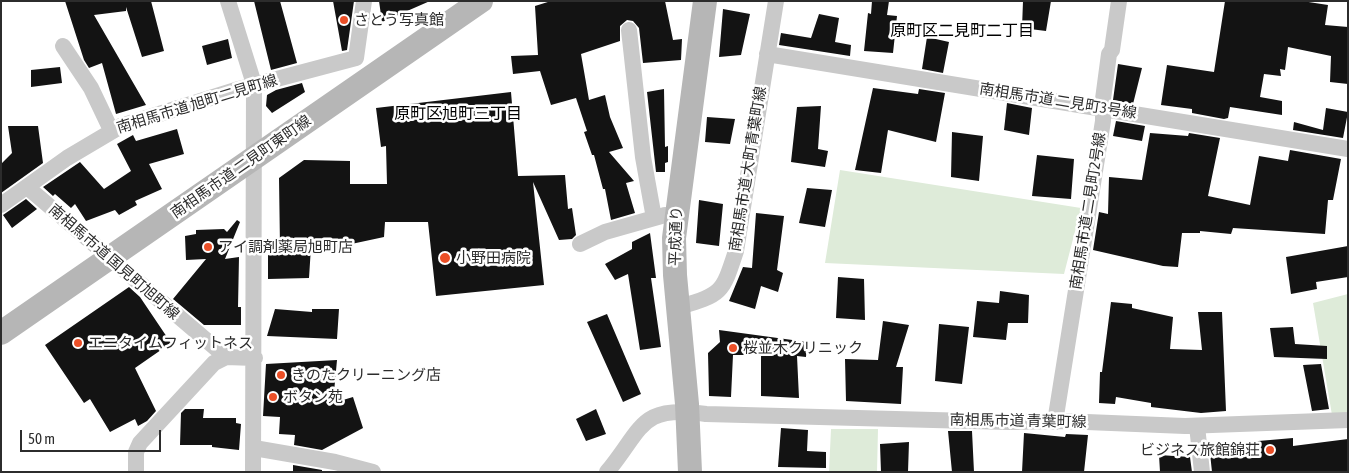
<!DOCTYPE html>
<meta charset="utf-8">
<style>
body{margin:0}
#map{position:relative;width:1349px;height:473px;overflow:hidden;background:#fff;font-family:"Asap Condensed",sans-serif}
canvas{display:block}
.frame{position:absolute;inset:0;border:2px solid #2c2c2c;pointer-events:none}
.scale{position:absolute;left:20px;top:430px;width:141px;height:22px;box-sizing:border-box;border:2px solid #2c2c2c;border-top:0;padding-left:6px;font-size:15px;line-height:18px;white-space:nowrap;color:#2c2c2c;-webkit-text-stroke:4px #fff;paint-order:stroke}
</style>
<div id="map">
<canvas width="1349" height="473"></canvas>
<div class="frame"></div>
<div class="scale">50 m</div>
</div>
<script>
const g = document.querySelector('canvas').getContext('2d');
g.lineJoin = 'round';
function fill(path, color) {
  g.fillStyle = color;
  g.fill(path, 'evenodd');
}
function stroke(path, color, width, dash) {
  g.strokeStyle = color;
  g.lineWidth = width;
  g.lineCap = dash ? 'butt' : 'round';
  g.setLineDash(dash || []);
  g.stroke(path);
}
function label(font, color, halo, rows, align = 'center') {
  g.font = font + ' "Asap Condensed","Noto Sans JP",sans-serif';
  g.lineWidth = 5;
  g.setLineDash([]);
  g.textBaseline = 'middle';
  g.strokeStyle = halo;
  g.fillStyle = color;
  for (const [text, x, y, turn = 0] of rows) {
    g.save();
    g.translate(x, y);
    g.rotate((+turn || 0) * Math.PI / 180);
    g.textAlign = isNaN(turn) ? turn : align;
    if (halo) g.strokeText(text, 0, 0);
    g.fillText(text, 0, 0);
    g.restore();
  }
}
fill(new Path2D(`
 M840 170 1081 208 1064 274 825 263Z
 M1348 294V413L1332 415 1313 303Z
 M831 429H878L877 472H829Z`), '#deebd9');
fill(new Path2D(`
 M65 1H151L164 51 142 57 126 7V11L94 15 146 105 116 114 102 63 89 68 84 60Z
 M254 1H280L297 63 271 70Z
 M333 1H354L347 50 342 51Z
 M379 1H430L382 22Z
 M551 1H665L673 40 682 39 681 60 643 63 639 28 633 21 627 20 620 26V41L581 54 589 100 605 95 610 117 623 148 609 152 634 181 626 183 635 213 611 220 605 189H603L594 155H592L584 132 587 131 576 98 551 105 540 71 513 74 511 56 538 55 535 6Z
 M872 1H889L887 15 897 16 893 53 864 51 868 13 871 14Z
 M1023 1H1051L1046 31 1022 28Z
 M1225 1H1302L1328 5 1325 25 1348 27V84L1330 82 1331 56 1288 47 1285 70 1280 69 1281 76 1264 74 1260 97 1282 101V115L1230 107 1228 118 1224 119 1192 113V109L1161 105 1167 65 1214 72Z
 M723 9 750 14 741 55 719 57Z
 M819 14 839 18 835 42 851 45 850 56 779 45 781 33 811 38Z
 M927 37 949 42 943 73 922 69Z
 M228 39 232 58 207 65 202 46Z
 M1118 64 1142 68 1133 104 1113 100Z
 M60 67 62 83 31 87V70Z
 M302 83 305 92 272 113 266 106 267 95 276 90Z
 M873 88 918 94 919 89 945 93 936 142 888 130 881 173 855 170Z
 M664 89 665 147 668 146V162L665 163V172H656L647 92Z
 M511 92 518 176 565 175 568 209 572 208 576 235 572 239 559 240 533 182 544 285 436 296 428 222H385L384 237 342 246 341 251 311 247 309 278 268 279V248H280L279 178 304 160 350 161V184H387L386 146 381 147 376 108Z
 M1007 103 1032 108 1029 135 1004 130Z
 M821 106 818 149 828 151 825 167 791 162 797 107Z
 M1326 108 1348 112 1343 138 1293 130 1294 122 1323 130Z
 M707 117 735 119 730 144 705 142Z
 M1116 121 1145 126 1142 141 1113 136Z
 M8 126H38L43 163 1 193V164L12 153Z
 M177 129 184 154 149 164 162 189 135 201 137 205 119 215 115 210 86 221 75 204 71 208 55 194 53 196 43 187 80 162 104 189 131 171 117 144 133 135 136 141Z
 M952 132 983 136 979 181 951 177Z
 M1150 133 1188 136 1189 133 1220 138 1208 196 1250 205 1259 156 1288 161 1290 150 1341 159 1333 200H1328L1325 234 1233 228 1231 234 1200 231V233H1182L1178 267 1163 266 1093 250 1099 212 1108 214 1109 177 1142 180Z
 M1037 155 1074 159 1071 199 1032 196Z
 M807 188 832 190 825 227 799 223Z
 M26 199 37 209 12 228 3 215Z
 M699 200 723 204 719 246 696 243Z
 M756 213 784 216 777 270 783 273 778 292 761 286 755 309 729 301 743 267 752 268Z
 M237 220 240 222 225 259 239 257 238 307H241V325H204L173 299 206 259 186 260 185 236 196 234V230L224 229 227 232Z
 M650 233 656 278H651L661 347 640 350 628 274 615 280 605 264 632 249V242Z
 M1348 246V277L1316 282 1317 289 1291 294 1286 257Z
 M838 277 864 279 865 320 836 318Z
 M129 287 140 297 171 343 135 368 156 411 147 421 138 426 135 419 110 432 90 399 84 403 45 345Z
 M1000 291 1029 295 1028 323H1008L1006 340 973 337 977 301 999 303Z
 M1111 302 1132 304V308L1173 317 1170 349 1202 350 1198 312H1222L1226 411 1201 413 1151 407V403L1116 397 1115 404 1099 403 1100 372H1102Z
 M275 309 312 312V309H339L337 339 267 336Z
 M607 314 641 394 623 402 587 322Z
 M883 321 909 325 896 367H903L901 404 846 401 845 359 878 360Z
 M939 324 969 327 962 384 935 381Z
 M1293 327 1295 344 1327 346V359L1274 357 1270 328Z
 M719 330 807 342 806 357 797 356 799 398 761 396V355H733L731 397 709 396 708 353 720 342Z
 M337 360 333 403 353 397 363 428 322 450 294 445 295 435 279 434 280 417 263 416 266 364Z
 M1321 364 1329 409 1312 411 1303 365Z
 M185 409H204L203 418H236V423L241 424 239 450 212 447V445H180L181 413Z
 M596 409 606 434 586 441 576 419Z
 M781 428 808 430 807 451 826 452V468L778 467Z
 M948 431H972L974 472H952Z
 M1024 433 1065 437 1066 434 1088 435 1084 472H1022Z
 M1293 438V446L1348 439V472H1212L1210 453 1247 446V442Z
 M909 442 908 472H881L880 444Z
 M1159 455 1190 457 1192 472H1160Z
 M293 465 322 470V472H293Z`), '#131313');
stroke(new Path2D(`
 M228 1 254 84 253 472
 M629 30 643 157 654 218
 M63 46 91 88 111 130
 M767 54 1348 149
 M27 187 226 357 255 358
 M1 205 67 158 121 126 239 89 356 58 364 1
 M580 244 605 232 665 215
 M679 307C722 294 722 294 736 251L776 1
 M1055 422 1103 121V99L1109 54 1112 50 1119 1
 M1197 426 1202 472
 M254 448 335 462 373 472
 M136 472V452L140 443 214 363 226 357
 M607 472C643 429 639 404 706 414L1009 422 1062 421 1185 426 1348 420`), '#c9c9c9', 16);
stroke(new Path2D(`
 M1 333 481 1
 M690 472 687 404 675 275 674 238 705 1`), '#b6b6b6', 24);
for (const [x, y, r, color] of [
 [344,20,5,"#eb4f27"],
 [208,247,5,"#eb4f27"],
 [445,258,6,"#eb4f27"],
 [78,343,5,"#eb4f27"],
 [733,348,5,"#eb4f27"],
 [281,375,5,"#eb4f27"],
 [273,397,5,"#eb4f27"],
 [1270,450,5,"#eb4f27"]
]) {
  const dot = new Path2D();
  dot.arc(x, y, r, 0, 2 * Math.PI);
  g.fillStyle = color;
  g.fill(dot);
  stroke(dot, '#fff', 2);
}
label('15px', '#2c2c2c', '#fff', [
 ["さとう写真館",354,20],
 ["アイ調剤薬局旭町店",218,247],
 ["小野田病院",456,258],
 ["エニタイムフィットネス",88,343],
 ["桜並木クリニック",743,348],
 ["きのたクリーニング店",291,375],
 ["ボタン苑",283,397],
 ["ビジネス旅館錦荘",1260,450,"right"]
], 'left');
label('15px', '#2c2c2c', '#fff', [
 ["南相馬市道 二見町3号線",1058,101,9],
 ["南相馬市道 旭町二見町線",197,104,-17],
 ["南相馬市道 二見町東町線",241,167,-35],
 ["南相馬市道 大町青葉町線",748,169,-81],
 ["南相馬市道 二見町2号線",1088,211,-81],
 ["平成通り",676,236,-88],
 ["南相馬市道 国見町旭町線",114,262,41],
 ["南相馬市道 青葉町線",1018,421,1]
]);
label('16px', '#000', '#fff', [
 ["原町区二見町二丁目",962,31],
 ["原町区旭町三丁目",458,114]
]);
</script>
